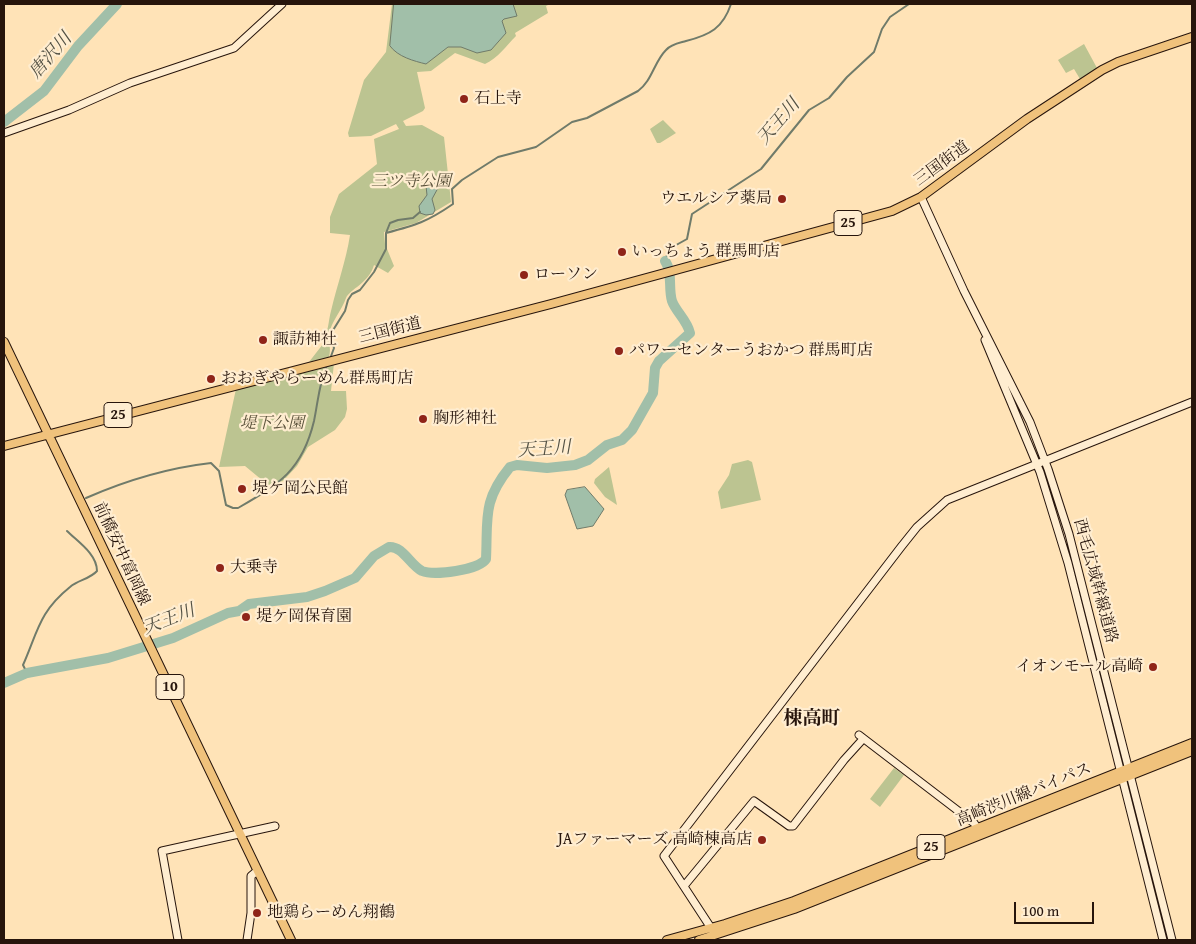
<!DOCTYPE html>
<meta charset="utf-8">
<style>
body{margin:0}
#map{position:relative;width:1196px;height:944px;overflow:hidden;background:#ffe3b7;font-family:"Gentium Book Plus",serif}
canvas{display:block}
.frame{position:absolute;inset:0;border:5px solid #27150c;pointer-events:none}
.scale{position:absolute;left:1014px;top:902px;width:80px;height:22px;box-sizing:border-box;border:2px solid #27150c;border-top:0;padding-left:6px;font-size:15px;line-height:18px;white-space:nowrap;color:#27150c;-webkit-text-stroke:4px #ffedd0;paint-order:stroke}
</style>
<div id="map">
<canvas width="1196" height="944"></canvas>
<div class="frame"></div>
<div class="scale">100 m</div>
</div>
<script>
const g = document.querySelector('canvas').getContext('2d');
g.lineJoin = 'round';
function fill(path, color) {
  g.fillStyle = color;
  g.fill(path, 'evenodd');
}
function stroke(path, color, width, dash) {
  g.strokeStyle = color;
  g.lineWidth = width;
  g.lineCap = dash ? 'butt' : 'round';
  g.setLineDash(dash || []);
  g.stroke(path);
}
function label(font, color, halo, rows, align = 'center') {
  g.font = font + ' "Gentium Book Plus","Noto Serif JP",serif';
  g.lineWidth = 4.5;
  g.setLineDash([]);
  g.textBaseline = 'middle';
  g.strokeStyle = halo;
  g.fillStyle = color;
  for (const [text, x, y, turn = 0] of rows) {
    g.save();
    g.translate(x, y);
    g.rotate((+turn || 0) * Math.PI / 180);
    g.textAlign = isNaN(turn) ? turn : align;
    if (halo) g.strokeText(text, 0, 0);
    g.fillText(text, 0, 0);
    g.restore();
  }
}
fill(new Path2D(`
 M392 4H550L546 6 548 13 515 33 516 36C506 46 498 58 485 64L455 53 431 71 417 72 425 108 423 111 403 121 406 126 422 125 444 137 451 202 416 223 384 232 385 244 394 266 388 273 374 265C369 283 350 289 346 298 342 310 331 322 329 334 327 342 332 346 329 357L309 362 323 344 322 341C329 332 328 322 331 311 337 285 346 261 350 235L330 233V217L339 194 377 164 374 139 399 129 396 124 371 136 349 137 348 133 364 80 386 52Z
 M1084 44 1097 68 1080 79 1074 69 1066 73 1058 60Z
 M663 120 676 133 660 143H657L650 129Z
 M334 363 331 391H346L347 409 345 417 335 430 308 447 297 466 283 481 268 485 245 466 219 467 236 389Z
 M748 460 752 462 761 500 721 509 718 492 729 475 732 464Z
 M609 467 617 505 605 497 594 483 595 479Z
 M894 768 904 775 880 807 870 799Z`), '#bcc491');
const water = new Path2D(`
 M394 4H513L517 16 504 19 502 21 506 33 491 50 477 53 461 47H448L426 64C414 61 398 57 390 46Z
 M432 182 436 184 438 188 432 199 435 210 433 214 426 215 420 213 419 206 427 195 426 186Z
 M585 487 604 509 593 526 577 529 565 495 567 490Z`);
fill(water, '#a1bfa9');
stroke(water, '#707b6a', 1);
stroke(new Path2D(`
 M386 233 390 223 398 220 413 218 420 212
 M665 261 669 249 687 239 692 214 761 169 809 110 829 98 847 77 874 52 882 29 890 17 909 4
 M330 359 334 348 330 335 345 311 348 300 352 294 360 290 374 272 386 249V233C416 225 427 222 453 204L452 189 462 180 498 157 536 147 572 122 587 118 638 91C652 81 654 62 666 50 671 44 679 43 686 41 710 35 723 28 731 4
 M86 498C127 480 167 468 211 463L219 471 226 505 233 508H238C279 484 302 471 314 421 318 402 319 383 327 365
 M27 673 23 665C38 631 39 612 70 587 78 580 90 579 97 571 97 554 78 542 67 531`), '#707b6a', 2);
stroke(new Path2D(`
 M4 122 44 91 78 46 117 4
 M4 683 27 673 108 658 173 638 228 613 239 611 249 604 307 597 325 591 355 578 374 556 389 547C403 546 410 565 422 571 434 576 479 570 486 559 488 519 482 501 510 467L517 465 547 468 575 465 588 460 607 445 622 440 632 430 653 393 655 368 659 361 690 333C687 320 676 312 672 301 668 288 673 272 665 261`), '#a1bfa9', 10);
const secondary = new Path2D(`
 M4 133 69 110 130 83 234 48 282 4
 M921 197 964 291 1030 422 1048 469 1069 534 1172 940
 M985 340 1040 472 1068 563 1163 940
 M859 735 974 823 978 829
 M684 886 754 801 789 826H793L844 760 863 739
 M713 931 664 856 901 547 917 527 947 500 1192 402
 M178 940 162 851 275 826
 M247 940 251 913V876L257 871`);
const primary = new Path2D(`
 M4 342 291 940
 M4 446 551 304 892 211 921 197 1027 119 1102 70 1118 62 1192 37
 M667 940 725 924 794 901 1192 743
 M699 940 794 909 1192 751`);
stroke(secondary, '#27150c', 9);
stroke(primary, '#27150c', 10);
stroke(secondary, '#ffedd0', 7);
stroke(primary, '#f0c27c', 8);
for (const [x, y, r, color] of [
 [464,99,5,"#8f2418"],
 [782,199,5,"#8f2418"],
 [622,252,5,"#8f2418"],
 [524,275,5,"#8f2418"],
 [263,340,5,"#8f2418"],
 [619,351,5,"#8f2418"],
 [211,379,5,"#8f2418"],
 [423,419,5,"#8f2418"],
 [242,489,5,"#8f2418"],
 [220,568,5,"#8f2418"],
 [246,617,5,"#8f2418"],
 [1153,667,5,"#8f2418"],
 [762,840,5,"#8f2418"],
 [257,913,5,"#8f2418"]
]) {
  const dot = new Path2D();
  dot.arc(x, y, r, 0, 2 * Math.PI);
  g.fillStyle = color;
  g.fill(dot);
  stroke(dot, '#ffedd0', 2);
}
for (const [x, y, w] of [
 [848,223,28],
 [118,415,28],
 [170,687,28],
 [931,847,28]
]) {
  const box = new Path2D();
  box.roundRect(x - w / 2, y - 12.5, w, 25, 4);
  g.fillStyle = '#ffedd0';
  g.fill(box);
  stroke(box, '#27150c', 1);
}
label('bold 15px', '#27150c', null, [
 ["25",848,223],
 ["25",118,415],
 ["10",170,687],
 ["25",931,847]
]);
label('16px', '#27150c', '#ffedd0', [
 ["石上寺",474,99],
 ["ウエルシア薬局",772,199,"right"],
 ["いっちょう 群馬町店",632,252],
 ["ローソン",534,275],
 ["諏訪神社",273,340],
 ["パワーセンターうおかつ 群馬町店",629,351],
 ["おおぎやらーめん群馬町店",221,379],
 ["胸形神社",433,419],
 ["堤ケ岡公民館",252,489],
 ["大乗寺",230,568],
 ["堤ケ岡保育園",256,617],
 ["イオンモール高崎",1143,667,"right"],
 ["JAファーマーズ 高崎棟高店",752,840,"right"],
 ["地鶏らーめん翔鶴",267,913]
], 'left');
label('16px', '#27150c', '#ffedd0', [
 ["三国街道",942,164,-36],
 ["三国街道",390,331,-14],
 ["前橋安中富岡線",121,554,65],
 ["西毛広域幹線道路",1095,581,75],
 ["高崎渋川線バイパス",1024,795,-22]
]);
label('italic 16px', '#5b523b', '#ffedd0', [
 ["三ツ寺公園",411,182],
 ["堤下公園",272,424]
]);
label('italic 18px', '#525043', '#ffedd0', [
 ["唐沢川",51,56,-49],
 ["天王川",779,122,-49],
 ["天王川",544,450,-4],
 ["天王川",169,620,-21]
]);
label('bold 19px', '#27150c', '#ffedd0', [
 ["棟高町",812,719]
]);
</script>
